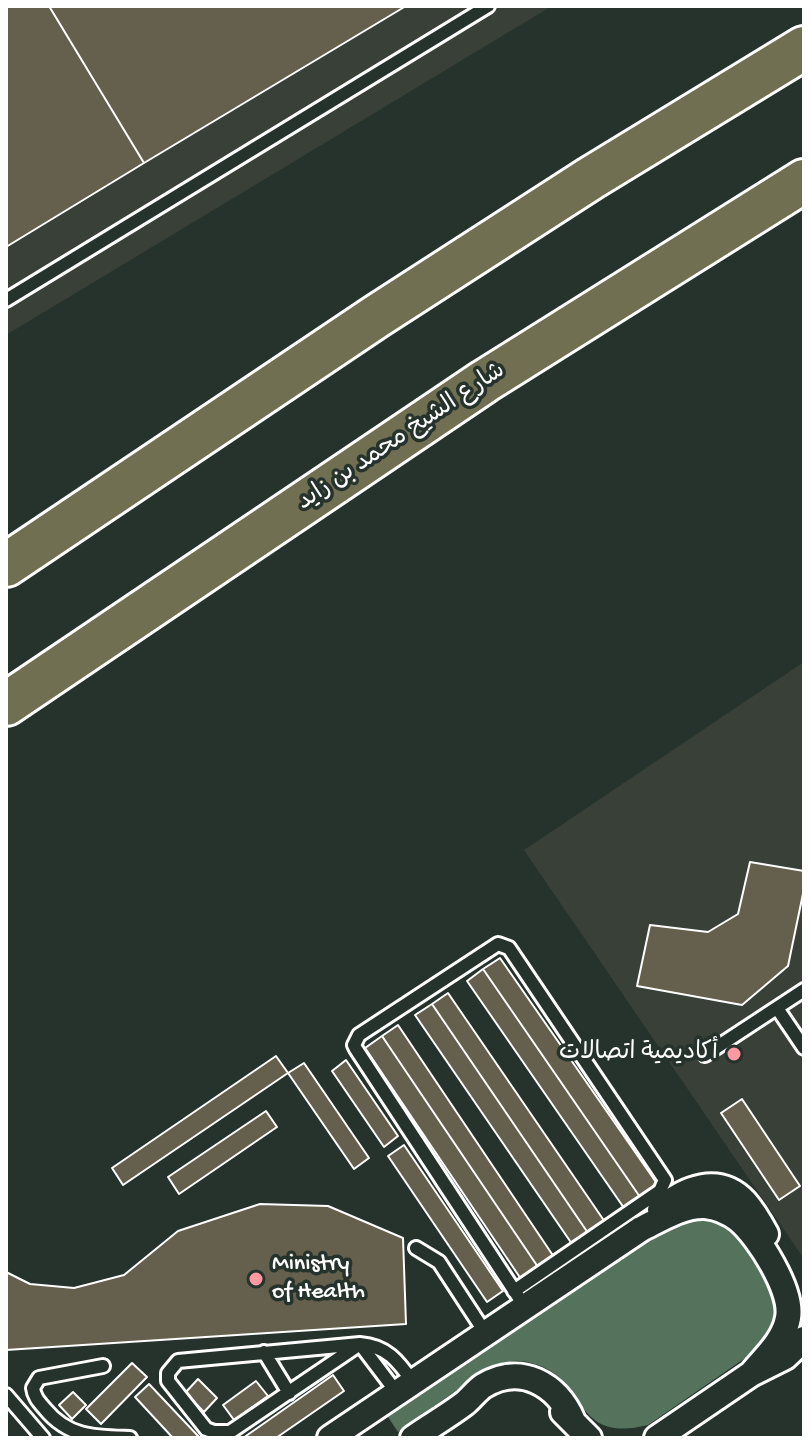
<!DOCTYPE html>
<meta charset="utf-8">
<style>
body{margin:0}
#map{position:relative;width:810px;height:1444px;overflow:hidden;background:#26332d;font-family:"Gochi Hand",sans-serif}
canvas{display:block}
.frame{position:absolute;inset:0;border:8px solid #fff;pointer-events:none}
</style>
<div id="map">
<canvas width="810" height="1444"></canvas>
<div class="frame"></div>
</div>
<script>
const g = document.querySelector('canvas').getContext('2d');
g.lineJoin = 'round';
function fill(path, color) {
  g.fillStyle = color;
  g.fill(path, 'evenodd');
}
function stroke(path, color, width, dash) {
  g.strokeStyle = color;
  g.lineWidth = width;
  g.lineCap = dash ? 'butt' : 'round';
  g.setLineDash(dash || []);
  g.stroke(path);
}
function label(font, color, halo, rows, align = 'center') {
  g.font = font + ' "Gochi Hand","Playpen Sans Arabic",sans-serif';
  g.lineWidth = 7;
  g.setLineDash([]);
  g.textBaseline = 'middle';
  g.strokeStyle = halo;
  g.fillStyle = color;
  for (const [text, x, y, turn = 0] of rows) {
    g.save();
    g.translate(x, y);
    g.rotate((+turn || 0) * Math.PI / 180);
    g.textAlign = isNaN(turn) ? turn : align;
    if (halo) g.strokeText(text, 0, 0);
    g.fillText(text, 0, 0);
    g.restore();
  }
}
fill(new Path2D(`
 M6 6H552L6 335Z
 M804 662V1259L524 850Z`), '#394037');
fill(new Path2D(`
 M696 1218H715L733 1227 775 1287 779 1304 776 1325 764 1345 648 1425C573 1444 588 1382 538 1365 529 1362 518 1359 508 1362 479 1370 425 1414 398 1432L388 1417 667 1229 681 1221Z`), '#55735c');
const building = new Path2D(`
 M6 6H49L144 163 6 247Z
 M49 6H406L144 163Z
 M750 862 804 871V889L788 966 742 1005 637 986 650 925 708 932 738 914Z
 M500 958 658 1185 640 1197 483 969Z
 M483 969 640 1197 624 1208 467 981Z
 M448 993 605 1222 588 1233 432 1004Z
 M432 1004 588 1233 572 1244 415 1015Z
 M398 1025 554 1257 538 1267 382 1036Z
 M382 1036 538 1267 521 1279 365 1048Z
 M276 1056 288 1073 123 1185 112 1168Z
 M346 1060 398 1136 384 1147 332 1071Z
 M304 1063 369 1158 354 1169 288 1073Z
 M742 1099 800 1186 779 1200 721 1113Z
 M266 1111 277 1127 179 1194 168 1177Z
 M404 1145 503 1291 487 1302 388 1156Z
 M260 1204 328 1206 403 1238 406 1324 6 1350V1272L30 1284 74 1288 124 1275 178 1231Z
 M132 1363 147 1377 101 1424 86 1409Z
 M333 1375 344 1391 276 1438H243Z
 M198 1379 217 1398 204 1412 185 1393Z
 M256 1381 268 1396 234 1420 223 1405Z
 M149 1384 200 1438H173L135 1397Z
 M73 1392 86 1405 72 1419 59 1405Z`);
fill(building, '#65604e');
stroke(building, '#fff', 2);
const service = new Path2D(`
 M6 300 488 6
 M777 1008 804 1048
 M705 1055 804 990
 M416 1248 439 1262 486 1334
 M514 1291 660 1191 665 1180 509 948 498 944 359 1035 354 1045 356 1049 525 1307
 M360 1344 230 1432H214L206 1429 168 1381V1373L178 1361Z
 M360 1344C387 1346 398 1361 413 1382
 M360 1344 397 1393
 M264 1352 289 1393
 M103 1366 39 1378 33 1388C34 1397 39 1402 45 1409 69 1438 96 1437 130 1438
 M6 1395 43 1438`);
const minor = new Path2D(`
 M660 1210C684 1188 719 1174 745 1202 753 1211 760 1223 766 1234
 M563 1412 589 1438
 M330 1438 641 1229C661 1219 683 1205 705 1206 717 1207 730 1213 739 1220 759 1237 793 1291 788 1318 784 1341 765 1357 751 1374
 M413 1438C430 1426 448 1416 465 1403 471 1398 476 1391 483 1386 521 1363 557 1384 573 1421
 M657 1438 751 1374 785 1357 804 1339`);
const motorway = new Path2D(`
 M6 565 377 316 591 178 804 48
 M6 704 485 381 804 181`);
stroke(service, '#fff', 18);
stroke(minor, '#fff', 30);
stroke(motorway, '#fff', 48);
stroke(service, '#26332d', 12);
stroke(minor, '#26332d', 24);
stroke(motorway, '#706f52', 42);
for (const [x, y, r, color] of [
 [734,1054,8,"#ff9aa2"],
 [256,1279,8,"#ff9aa2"]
]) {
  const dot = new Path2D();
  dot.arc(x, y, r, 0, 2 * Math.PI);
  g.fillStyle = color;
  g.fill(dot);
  stroke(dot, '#26332d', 3);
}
label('24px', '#fff', '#26332d', [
 ["شارع الشيخ محمد بن زايد",402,438,-34]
]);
label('24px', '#fff', '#26332d', [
 ["أكاديمية اتصالات",718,1054],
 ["Ministry",272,1265,"left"],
 ["of Health",272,1293,"left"]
], 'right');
</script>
